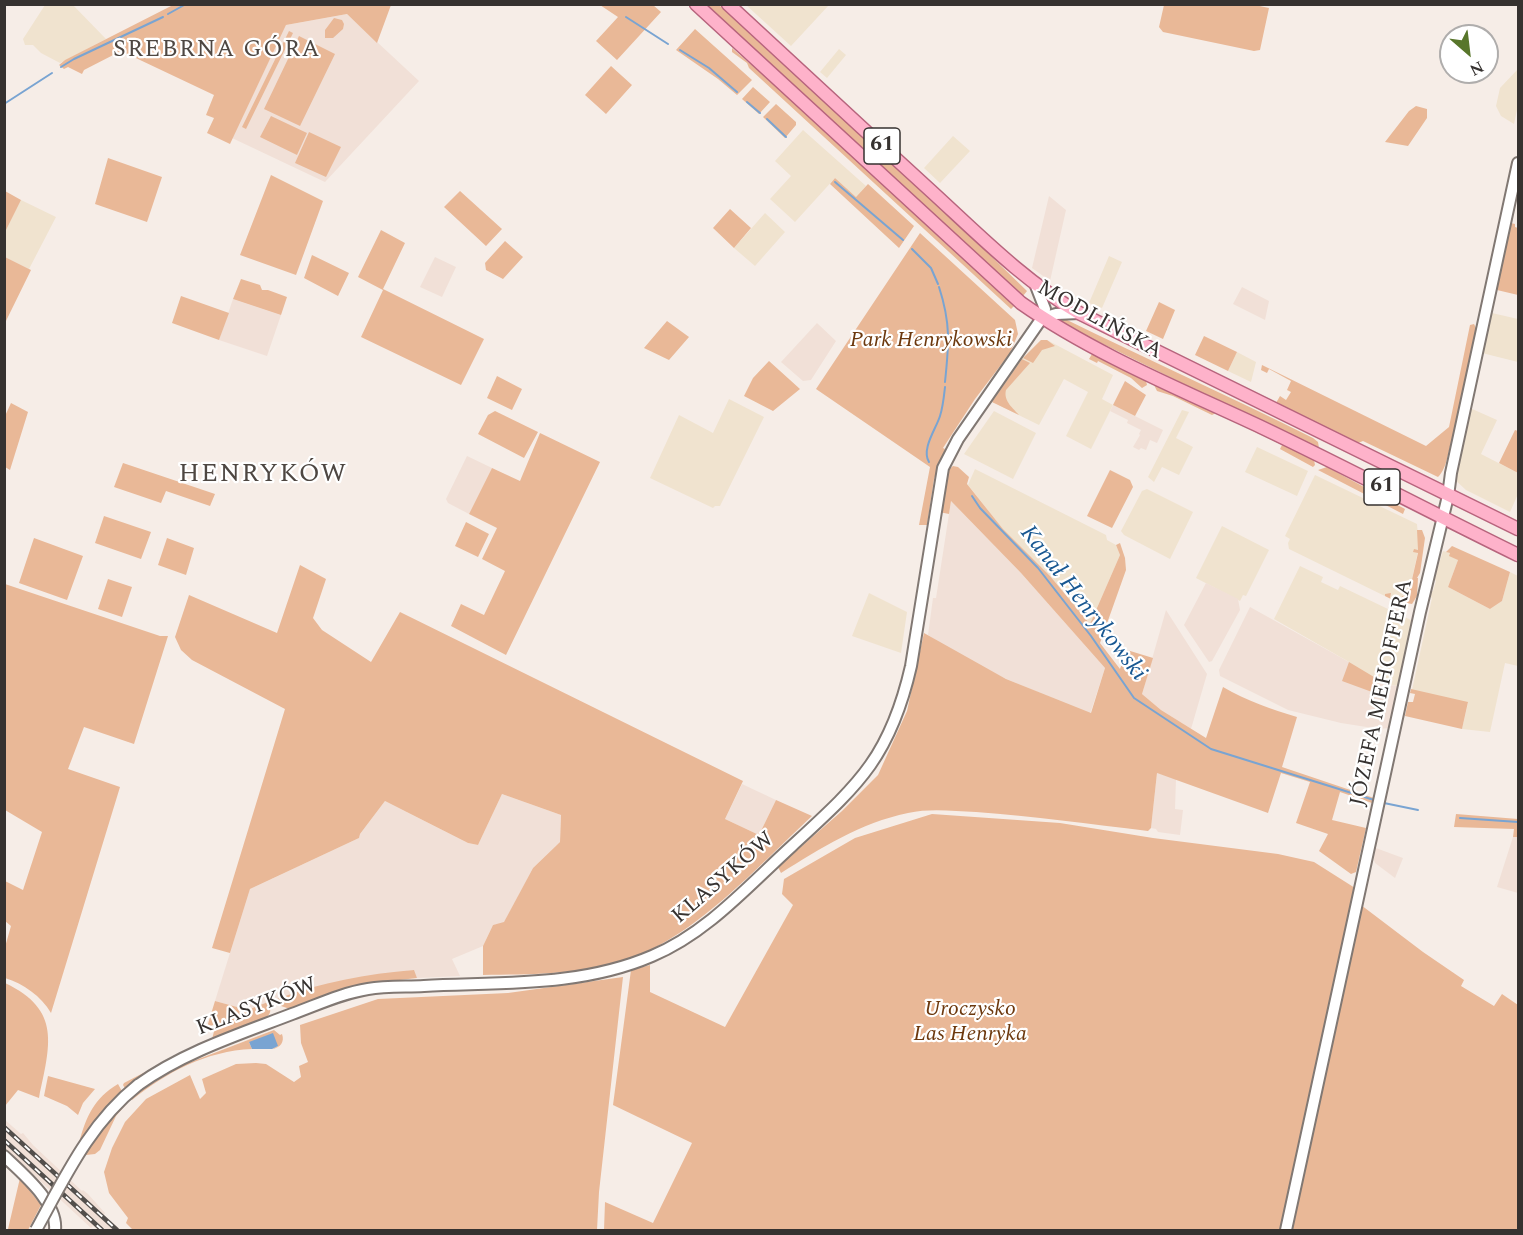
<!DOCTYPE html>
<meta charset="utf-8">
<style>
body{margin:0}
#map{position:relative;width:1523px;height:1235px;overflow:hidden;background:#f6ede7;font-family:Spectral,serif}
canvas{display:block}
.frame{position:absolute;inset:0;border:6px solid #363230;pointer-events:none}
.north{position:absolute;left:1439px;top:24px;width:60px;height:60px;box-sizing:border-box;background:#fff;border:2px solid #afadac;border-radius:50%;rotate:152deg;font-size:16px;font-weight:700;line-height:24px;text-align:center;color:#363230}
.north::after{content:'';display:block;margin:auto;width:21px;height:27px;background:#58762b;clip-path:polygon(50% 0,100% 100%,50% 72%,0 100%)}
</style>
<div id="map">
<canvas width="1523" height="1235"></canvas>
<div class="frame"></div>
<div class="north">N</div>
</div>
<script>
const g = document.querySelector('canvas').getContext('2d');
g.lineJoin = 'round';
function fill(path, color) {
  g.fillStyle = color;
  g.fill(path, 'evenodd');
}
function stroke(path, color, width, dash) {
  g.strokeStyle = color;
  g.lineWidth = width;
  g.lineCap = dash ? 'butt' : 'round';
  g.setLineDash(dash || []);
  g.stroke(path);
}
function label(font, color, halo, rows, align = 'center') {
  g.font = font + ' Spectral,serif';
  g.lineWidth = 4.5;
  g.setLineDash([]);
  g.textBaseline = 'middle';
  g.strokeStyle = halo;
  g.fillStyle = color;
  for (const [text, x, y, turn = 0] of rows) {
    g.save();
    g.translate(x, y);
    g.rotate((+turn || 0) * Math.PI / 180);
    g.textAlign = isNaN(turn) ? turn : align;
    if (halo) g.strokeText(text, 0, 0);
    g.fillText(text, 0, 0);
    g.restore();
  }
}
fill(new Path2D(`
 M72 4 106 39 60 63 41 53 33 45H25L23 39 45 5Z
 M746 5H829L791 46Z
 M839 49 846 55 827 78 820 72Z
 M1518 69V105L1514 124 1501 116 1496 106 1500 88Z
 M803 130 866 186 856 197 835 178 795 222 770 199 791 176 775 161Z
 M953 136 970 151 940 183 924 168Z
 M21 200 56 217 29 269 5 257 4 232Z
 M765 213 785 232 755 266 734 248Z
 M1109 256 1122 262 1102 308 1089 303Z
 M1492 313 1518 319V362L1482 353Z
 M1041 340H1047L1113 375 1102 399 1113 405 1091 449 1066 436 1088 392 1064 379 1039 425 992 402 1022 359Z
 M1237 352 1256 362 1251 382 1228 371Z
 M729 399 764 417 720 506H715L713 508 650 478 679 415 713 433Z
 M1470 408 1497 420 1481 454 1518 473V494L1510 512 1466 490 1454 479Z
 M1182 410 1189 412 1176 438 1193 447 1179 475 1162 467 1154 482 1148 477Z
 M994 411 1036 433 1013 479 964 454Z
 M1257 447 1308 471 1297 496 1245 472Z
 M975 469 1106 535 1107 540 1116 545 1120 555 1090 624 1050 576 1003 529 968 485Z
 M1315 475 1417 524 1419 547 1408 597 1409 603 1395 601 1289 549 1288 543 1290 539 1285 536Z
 M1147 489 1193 512 1170 559 1124 535 1121 531 1142 491Z
 M1222 526 1269 550 1246 596 1243 595 1240 601 1196 578Z
 M1443 551 1450 553 1458 560 1448 587 1490 609 1502 601 1510 572 1518 576V666L1505 663 1490 732 1462 729 1468 703 1412 690 1432 598 1429 596 1431 591H1433L1436 581 1434 579Z
 M1300 566 1323 577 1321 582 1338 590 1340 586 1413 621 1398 686 1389 685 1367 675 1349 662 1274 619Z
 M869 593 907 612 901 653 852 636Z`), '#f0e3cf');
fill(new Path2D(`
 M347 14 419 81 325 182 232 138 286 25Z
 M1049 196 1066 210 1050 281 1032 268Z
 M435 257 456 267 442 297 420 287Z
 M1242 287 1269 301 1265 320 1233 304Z
 M233 299 281 315 267 356 219 340Z
 M817 323 836 341 811 380 803 381 781 362Z
 M1113 405 1163 430 1157 443 1150 440 1146 450 1141 448 1139 450 1133 447 1140 435 1139 434 1141 430 1127 423 1128 420 1110 411Z
 M467 456 492 468 469 514 448 503 446 499Z
 M951 501 1021 573 1105 668 1090 714 1006 679 956 653 928 635 933 598H936Z
 M1206 583 1238 599 1240 610 1212 661 1209 662 1184 625Z
 M1250 607 1349 662 1367 675 1389 685 1398 686 1389 728 1379 729 1341 723 1288 710 1220 676 1219 670Z
 M1166 610 1207 674 1191 729 1161 710 1142 694Z
 M1157 773 1176 779 1175 809 1183 810 1180 835 1158 832 1156 829 1151 828Z
 M742 784 776 800 759 835 725 819Z
 M502 794 561 815 560 842 533 868 504 923 493 925 483 946 452 959 460 976 417 978 413 970 305 989 240 1014 237 1007 215 1001 250 889 359 838 360 834 385 801 468 843 478 845Z
 M1513 837H1518V893L1497 887Z
 M1373 847 1403 858 1395 878 1375 863 1372 854Z
 M4 1119 21 1134 23 1133 33 1145 82 1191 83 1190 88 1194 105 1213 104 1215 121 1230H98L93 1226 91 1228 11 1154 9 1156 5 1152Z`), '#f1e0d7');
fill(new Path2D(`
 M1250 4 1269 8 1260 50 1254 51 1163 32 1159 27 1164 5Z
 M173 5V4L391 5 377 43 347 14 286 25 230 144 207 133 214 118 206 115 214 95 121 51 84 70 82 74 68 67 64 69 59 65 65 60Z
 M600 5H653L661 12 617 60 596 41 618 17Z
 M706 5H719L959 225 1027 291 1023 296Z
 M334 18 342 20 344 24 343 29 333 38H325V30Z
 M695 29 752 80 737 95 718 79 676 50Z
 M289 31 293 33 246 129 242 127Z
 M299 36 335 54 300 126 264 109Z
 M732 48 748 62 764 73 937 232 1014 306 1011 309 749 68 747 63 732 52Z
 M611 66 632 85 606 114 585 95Z
 M753 87 770 102 759 114 742 99Z
 M776 104 796 122V125L785 138 763 117Z
 M1416 106 1427 109V118L1408 146 1385 142 1409 111Z
 M271 116 307 133 297 155 260 137Z
 M309 132 341 147 326 177 295 163Z
 M108 158 162 177 147 222 95 204Z
 M271 175 323 201 296 275 240 255Z
 M835 178 856 197 868 184 914 226 899 248 830 184Z
 M5 191 21 200 5 232Z
 M460 191 502 229 486 246 444 207Z
 M730 209 751 228 734 248 713 228Z
 M1511 223 1515 224V227L1518 228V295L1497 290Z
 M381 230 405 243 383 289 484 339 461 385 361 337 383 290 358 277Z
 M920 233 1015 320 1018 334 1010 353 975 399 943 448 945 449 934 479 927 525H919L930 467 816 389Z
 M505 241 523 257 503 279 486 270 485 263Z
 M312 255 349 273 338 296 304 278Z
 M5 257 31 270 5 323 4 322Z
 M241 279 260 285 262 290H268L287 297 281 315 233 299Z
 M181 296 229 313 219 340 172 323Z
 M1159 302 1175 310 1163 339 1146 331Z
 M1057 317 1065 319C1147 359 1231 397 1313 438L1318 442 1319 448 1317 450 1077 331 1057 320Z
 M667 321 689 337 669 360 644 348Z
 M1474 324 1477 330 1454 435C1448 447 1448 468 1438 477L1363 441 1358 443 1276 403 1280 396 1286 400 1291 392 1287 390 1291 381 1269 369 1267 373 1261 370 1262 365 1426 446 1449 427 1470 325Z
 M1204 336 1237 352 1228 371 1195 355Z
 M1041 340H1047L1055 346 1042 350 1033 363 1023 358Z
 M1092 354 1146 381 1147 385 1142 388 1131 378 1098 361 1097 363 1089 359Z
 M1022 359 1030 363 1006 390C1003 401 1014 409 1019 415L992 402Z
 M769 361 800 389 773 411 744 396 753 378Z
 M497 376 522 389 512 410 487 398Z
 M1125 381 1146 395 1135 416 1113 405Z
 M1153 383 1300 453 1314 460 1315 465 1313 467 1280 449 1282 445 1216 413 1212 415 1173 396 1157 391Z
 M11 403 28 412 10 470 5 467V416Z
 M495 411 538 432 524 458 478 434 488 415Z
 M1515 430 1518 431V473L1499 463Z
 M540 433 600 462 506 655 451 626 461 604 484 615 505 571 482 559 497 528 469 514 492 468 520 481Z
 M123 463 215 494 210 506 166 491 161 503 114 487Z
 M953 466 958 467 969 477 967 484 1003 529 1050 576 1090 624 1120 555 1116 545 1120 543 1125 558 1126 570 1100 643 1120 669 1127 650 1153 658 1142 694 1161 710 1206 738 1223 687C1247 701 1271 709 1297 717L1282 767 1374 798 1372 803 1340 792 1332 820 1366 828 1356 872 1351 874 1319 851 1328 834 1296 823 1310 782 1281 773 1268 813 1157 773 1151 828 1148 831C1090 824 1033 816 976 812 953 811 930 808 908 813 860 823 821 848 781 873L778 867 842 811 878 775 907 711 924 633 1006 679 1091 713 1105 668 1021 573 951 501 949 514 939 512 946 472Z
 M1327 467 1405 509 1403 514 1318 470Z
 M1110 470 1130 480 1133 487 1112 528 1087 516Z
 M104 516 151 532 141 559 95 543Z
 M466 522 489 534 478 557 455 546Z
 M1417 530H1422L1425 538 1420 573 1417 578H1418L1417 596 1412 604 1395 601 1385 596V594L1391 593 1390 598 1401 600 1402 596 1408 597 1418 553 1413 552 1414 549 1418 550Z
 M34 538 83 556 67 600 19 583Z
 M167 538 194 548 186 575 158 565Z
 M1452 546 1510 572 1502 601 1490 609 1448 587 1458 560 1449 556 1450 553 1446 552Z
 M300 565 326 579 313 618 322 630 371 662 400 612 743 781 725 819 759 835 776 800 812 816C758 866 692 941 620 962 575 975 529 974 483 975V946L493 925 504 922 533 868 560 842 561 815 502 794 478 845 468 843 385 801 360 834 359 838 250 889 230 953 212 948 285 709 192 660 181 650 175 637 189 595 277 633Z
 M108 579 132 587 122 617 98 609Z
 M5 584 160 636H168L134 744 84 727 68 769 120 787 51 1013C41 996 24 984 5 978V947L11 926 5 921V881L23 890 42 832 5 810Z
 M1349 662 1374 677 1372 692 1342 681Z
 M1411 689 1468 702 1462 729 1405 716 1408 702H1413L1415 694 1410 693Z
 M932 814 1060 823 1153 838 1278 854 1314 862 1355 888 1351 907 1361 905 1423 952 1464 980 1461 986 1494 1006 1502 994 1518 1005V1230H604L605 1202 653 1223 692 1143 613 1105 631 970 650 965V992L725 1027 793 905 782 894 784 879 855 838Z
 M1456 814 1518 819V837H1513L1514 829 1454 827Z
 M414 970 417 978 364 984 338 991 290 1009 281 1006 277 999C322 982 366 974 414 970Z
 M623 977 599 1192 597 1230H133L126 1223 128 1218 109 1193 104 1172 112 1148 125 1122 146 1099 190 1075 200 1099 206 1093 202 1079 236 1064 256 1063 266 1064 294 1082 301 1077 299 1066 308 1062 301 1043 300 1025 378 999 508 993Z
 M5 983C62 1010 50 1045 39 1098L18 1090 5 1106Z
 M215 1001 237 1007 240 1013 268 1002C271 1009 272 1014 265 1018L212 1039 216 1024 207 1027Z
 M274 1030 280 1035 282 1034C285 1042 280 1048 272 1049L278 1046 249 1042 252 1049C206 1051 167 1072 132 1100L123 1085 124 1083 147 1071 134 1080 143 1089 183 1065Z
 M48 1076 95 1089 83 1103 78 1115 67 1106 44 1096Z
 M118 1084 128 1102 116 1116 100 1150 95 1154 86 1155 80 1148 79 1143C86 1117 94 1098 118 1084Z
 M20 1178 41 1205 28 1230H5L4 1229H8Z`), '#e9b897');
fill(new Path2D(`
 M273 1033 278 1046 272 1049H252L249 1042Z`), '#79a4d2');
stroke(new Path2D(`
 M168 14 186 4
 M626 17 668 44
 M680 50 709 68 737 92
 M61 67 74 59 163 17
 M747 102 760 113
 M4 104 52 73
 M767 119 786 137
 M835 182 903 240
 M912 249 931 268 938 284
 M939 287C951 324 949 344 945 382
 M929 462C921 449 936 429 940 416 943 407 944 396 945 387
 M972 496 980 508 1038 568 1091 636 1134 698 1211 749 1374 800
 M1384 803 1418 810
 M1460 818 1518 822`), '#79a4d2', 2);
const secondary = new Path2D(`
 M1042 318 1056 314 1079 313
 M138 1085C184 1052 240 1034 292 1014 317 1005 342 993 368 989 386 986 406 987 424 986 501 982 580 987 652 956 707 933 748 886 792 846 858 785 890 758 911 666L943 468 958 439 1042 318 1045 309 1036 286
 M4 1156C23 1174 58 1203 55 1230
 M1286 1230 1420 612 1448 496 1451 473 1518 163`);
const primary = new Path2D(`
 M696 4 1021 303C1092 353 1182 390 1261 427 1347 468 1432 513 1518 555
 M728 4C796 67 863 129 931 191 978 234 1024 281 1079 313L1518 529`);
stroke(secondary, '#817873', 14);
stroke(primary, '#b7647d', 15);
stroke(secondary, '#fff', 10);
stroke(primary, '#feb2ca', 12);
const rail = new Path2D(`
 M4 1127 117 1230
 M4 1140 102 1230`);
stroke(rail, '#534f4c', 4.5);
stroke(rail, '#fff', 2, [7]);
const secondaryBridge = new Path2D(`
 M36 1230C65 1177 90 1123 138 1085`);
stroke(secondaryBridge, '#817873', 14, []);
stroke(secondaryBridge, '#fff', 10);
for (const [x, y, w] of [
 [882,146,36],
 [1382,487,36]
]) {
  const box = new Path2D();
  box.roundRect(x - w / 2, y - 18, w, 36, 4.5);
  g.fillStyle = '#fff';
  g.fill(box);
  stroke(box, '#363230', 1.5);
}
label('bold 21px', '#363230', null, [
 ["61",882,146],
 ["61",1382,487]
]);
label('22px', '#363230', '#fff', [
 ["MODLIŃSKA",1099,321,29],
 ["JÓZEFA MEHOFFERA",1383,693,-78],
 ["KLASYKÓW",724,879,-41],
 ["KLASYKÓW",257,1008,-21]
]);
label('italic 22px', '#6c380d', '#fff', [
 ["Park Henrykowski",931,342],
 ["Uroczysko",970,1011],
 ["Las Henryka",970,1036]
]);
g.letterSpacing = '1.5px';
label('24px', '#4e4742', '#fff', [
 ["SREBRNA GÓRA",217,51]
]);
g.letterSpacing = '0px';
label('italic 24px', '#195892', '#fff', [
 ["Kanał Henrykowski",1082,604,52]
]);
g.letterSpacing = '1.5px';
label('26px', '#4e4742', '#fff', [
 ["HENRYKÓW",263,476]
]);
g.letterSpacing = '0px';
</script>
